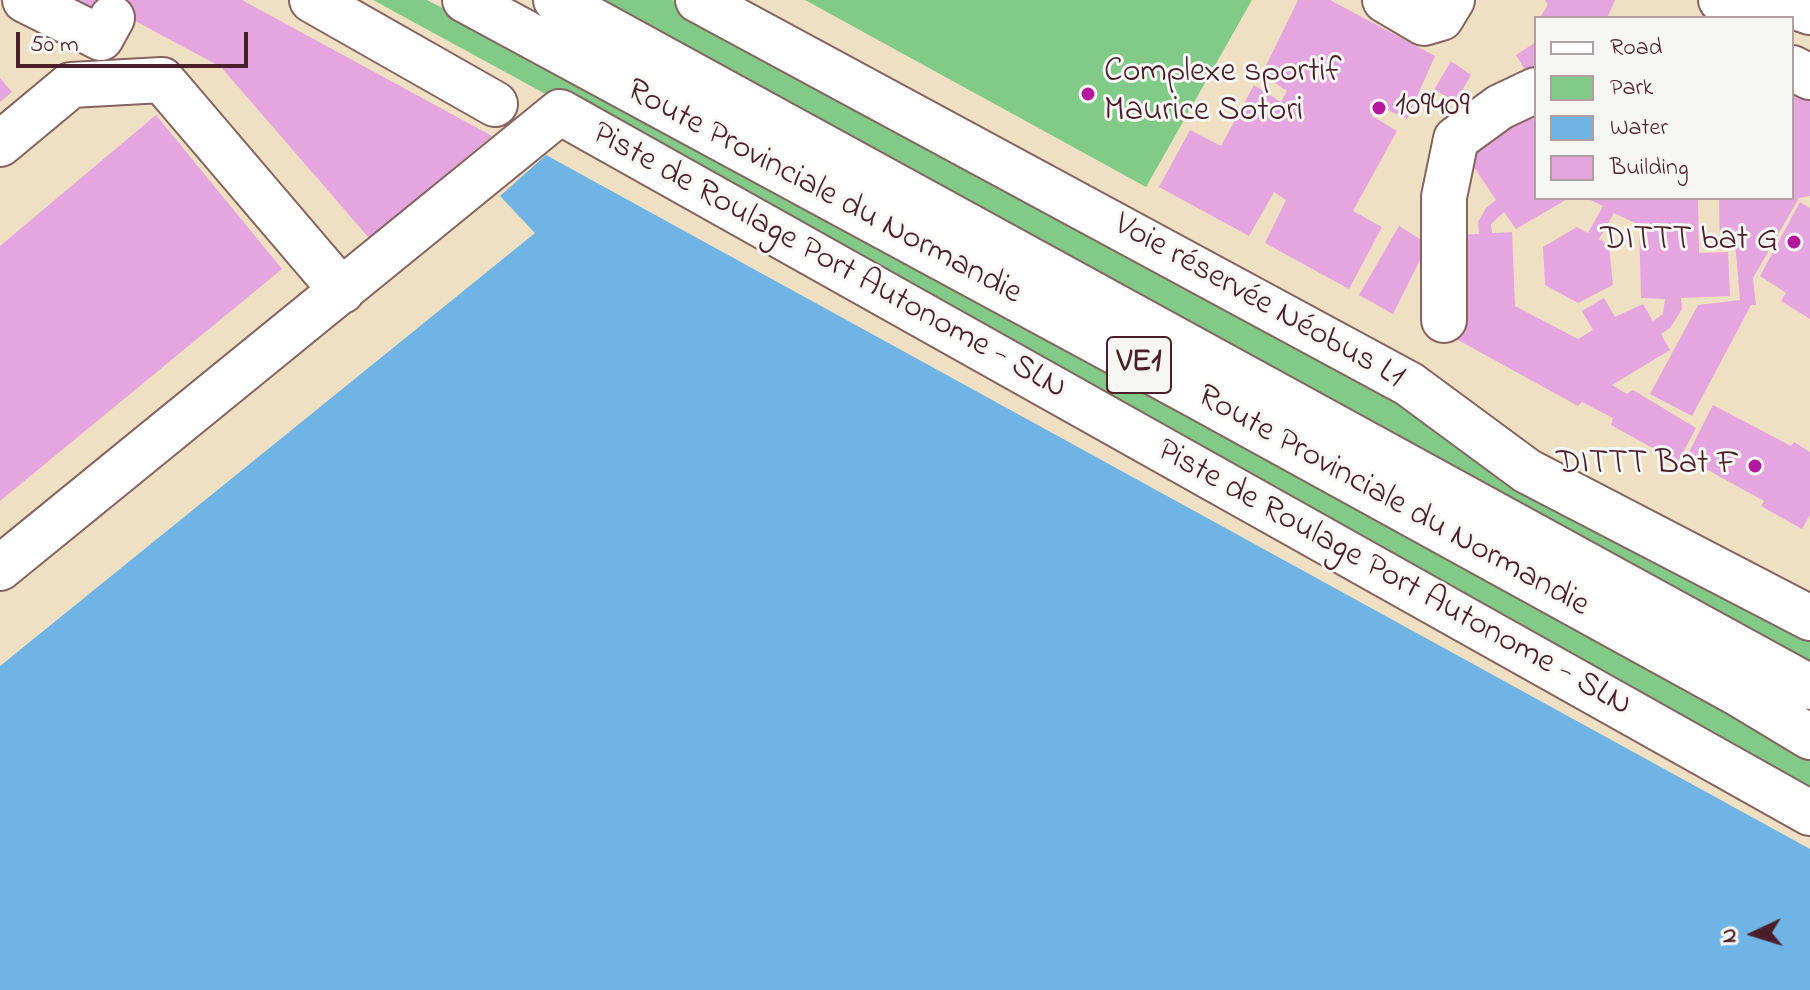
<!DOCTYPE html>
<meta charset="utf-8">
<style>
body{margin:0}
#map{position:relative;width:1810px;height:990px;overflow:hidden;background:#f0e0c3;font-family:"Indie Flower",sans-serif}
canvas{display:block}
.legend{position:absolute;left:1534px;top:16px;width:260px;height:184px;box-sizing:border-box;background:#f6f6f2;border:2px solid #b1a0a2;margin:0;padding:10px 14px;list-style:none;font-size:24px;color:#4a1f2b}
.legend li{display:flex;align-items:center;gap:16px;height:40px}
.legend b{width:40px;border:2px solid #b1a0a2}
.north{position:absolute;left:1714px;top:894px;width:80px;height:80px;-webkit-text-stroke:6px #f6f6f2;paint-order:stroke;rotate:266deg;font-size:22px;font-weight:700;line-height:32px;text-align:center;color:#4a1f2b}
.north::after{content:'';display:block;margin:auto;width:28px;height:36px;background:#4a1f2b;clip-path:polygon(50% 0,100% 100%,50% 72%,0 100%)}
.scale{position:absolute;left:16px;top:32px;width:232px;height:36px;box-sizing:border-box;border:4px solid #4a1f2b;border-top:0;padding-left:10px;font-size:24px;line-height:28px;white-space:nowrap;color:#4a1f2b;-webkit-text-stroke:6px #f6f6f2;paint-order:stroke}
</style>
<div id="map">
<canvas width="1810" height="990"></canvas>
<ul class="legend">
<li><b style="height:10px;background:#fff"></b>Road</li>
<li><b style="height:22px;background:#81ca87"></b>Park</li>
<li><b style="height:22px;background:#6fb4e5"></b>Water</li>
<li><b style="height:22px;background:#e5a5df"></b>Building</li>
</ul>
<div class="north">N</div>
<div class="scale">50 m</div>
</div>
<script>
const g = document.querySelector('canvas').getContext('2d');
g.lineJoin = 'round';
function fill(path, color) {
  g.fillStyle = color;
  g.fill(path, 'evenodd');
}
function stroke(path, color, width, dash) {
  g.strokeStyle = color;
  g.lineWidth = width;
  g.lineCap = dash ? 'butt' : 'round';
  g.setLineDash(dash || []);
  g.stroke(path);
}
function label(font, color, halo, rows, align = 'center') {
  g.font = font + ' "Indie Flower",sans-serif';
  g.lineWidth = 6;
  g.setLineDash([]);
  g.textBaseline = 'middle';
  g.strokeStyle = halo;
  g.fillStyle = color;
  for (const [text, x, y, turn = 0] of rows) {
    g.save();
    g.translate(x, y);
    g.rotate((+turn || 0) * Math.PI / 180);
    g.textAlign = isNaN(turn) ? turn : align;
    if (halo) g.strokeText(text, 0, 0);
    g.fillText(text, 0, 0);
    g.restore();
  }
}
fill(new Path2D(`
 M373 0H427L632 106 1336 499 1810 758V797L753 207Z
 M593 0H672L909 124 1810 631V661Z
 M805 0H1252L1146 187Z`), '#81ca87');
fill(new Path2D(`
 M546 155 1810 849V990H0V666L535 233 500 196Z`), '#6fb4e5');
fill(new Path2D(`
 M71 0H242L492 136 369 238 221 67 98 1 91 11Z
 M1298 0H1330L1435 56 1407 119 1377 105 1372 116 1397 131 1353 211 1382 227 1349 289 1265 243 1286 200 1274 192 1249 236 1159 187 1190 130 1221 146 1254 85 1281 102 1287 91 1262 74Z
 M1545 0H1615L1607 18H1540L1548 4Z
 M1536 42V81L1533 83 1516 55Z
 M1451 61 1471 75 1456 101 1434 90Z
 M0 78 12 92 0 102Z
 M1792 86 1810 95V196L1799 198 1753 278 1756 305H1751L1692 416 1650 394 1698 305 1740 300 1735 242 1720 243 1719 198H1792Z
 M1536 113V198H1569L1516 229 1504 212 1491 224 1492 233 1512 232 1515 306 1578 339 1593 330 1582 311 1604 298 1615 317 1643 304 1653 321 1663 314 1665 299 1641 298 1639 225 1614 213 1599 239 1609 245 1613 285 1578 303 1545 285 1543 247 1577 227 1588 233 1603 206 1586 198H1698L1699 253 1728 252 1730 296 1681 298 1682 309 1670 328 1661 334 1670 350 1612 385 1627 394 1633 390 1696 428 1678 462 1611 425 1613 418 1582 402 1578 406 1458 340 1454 235 1479 234 1478 222 1486 208 1496 200 1466 155Z
 M156 115 282 269 0 501V246Z
 M1800 202 1810 208V319L1781 301 1786 293 1760 276Z
 M1399 226 1428 244 1393 314 1359 295Z
 M1713 405 1791 446 1794 442 1810 452V515L1802 529 1761 506 1764 501 1686 458Z`), '#e5a5df');
const minor = new Path2D(`
 M25 0 101 38 112 18
 M312 0 495 104
 M698 0 1409 384 1527 471 1810 618
 M1385 0 1424 23 1441 18 1452 0
 M1721 0 1773 18
 M1775 0 1810 12
 M1792 68 1810 77
 M0 144 71 85 162 80 342 291
 M1444 320V197L1456 139 1500 107 1536 90
 M0 568 560 112 1810 813`);
const major = new Path2D(`
 M465 0 1195 395 1737 693 1810 737
 M556 0 1810 687`);
stroke(minor, '#846360', 48);
stroke(major, '#846360', 48);
stroke(minor, '#fff', 44);
stroke(major, '#fff', 44);
for (const [x, y, r, color] of [
 [1088,94,8,"#b5179e"],
 [1379,108,8,"#b5179e"],
 [1794,242,8,"#b5179e"],
 [1755,466,8,"#b5179e"]
]) {
  const dot = new Path2D();
  dot.arc(x, y, r, 0, 2 * Math.PI);
  g.fillStyle = color;
  g.fill(dot);
  stroke(dot, '#f6f6f2', 3);
}
for (const [x, y, w] of [
 [1139,365,64]
]) {
  const box = new Path2D();
  box.roundRect(x - w / 2, y - 28, w, 56, 6);
  g.fillStyle = '#f6f6f2';
  g.fill(box);
  stroke(box, '#4a1f2b', 2);
}
label('bold 32px', '#4a1f2b', null, [
 ["VE1",1139,365]
]);
label('34px', '#4a1f2b', '#f6f6f2', [
 ["Complexe sportif",1104,74],
 ["Maurice Sotori",1104,113],
 ["109409",1395,108],
 ["DITTT bat G",1778,242,"right"],
 ["DITTT Bat F",1739,466,"right"]
], 'left');
label('34px', '#4a1f2b', '#f6f6f2', [
 ["Route Provinciale du Normandie",823,194,28],
 ["Piste de Roulage Port Autonome - SLN",828,263,29],
 ["Voie réservée Néobus L1",1258,303,29],
 ["Route Provinciale du Normandie",1392,503,29],
 ["Piste de Roulage Port Autonome - SLN",1393,580,29]
]);
</script>
